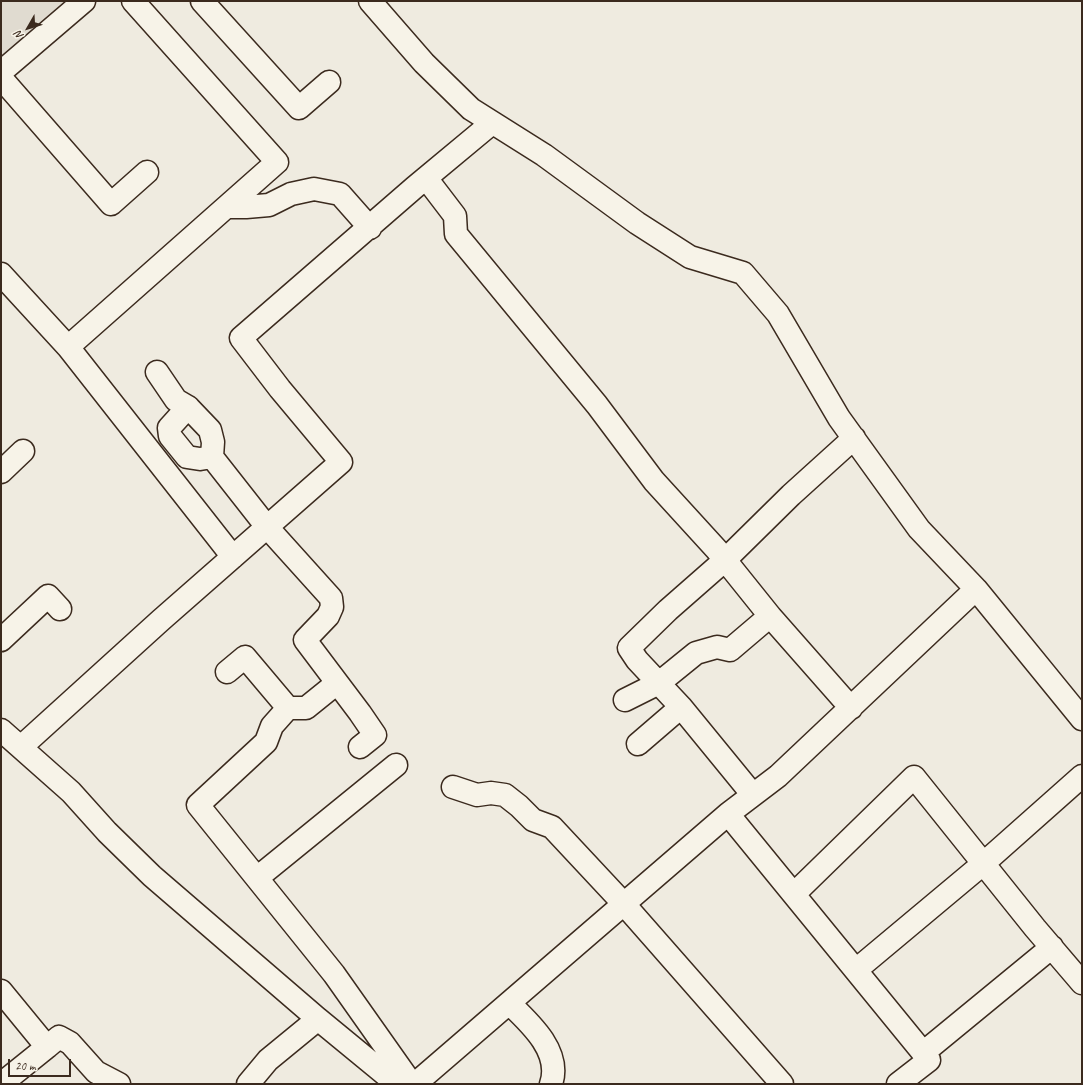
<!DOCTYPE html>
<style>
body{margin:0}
#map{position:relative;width:1083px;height:1085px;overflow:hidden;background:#efebe0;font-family:Caveat,sans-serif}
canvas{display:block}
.frame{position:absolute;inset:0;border:2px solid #3b2a1e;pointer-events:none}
.north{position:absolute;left:8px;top:8px;width:40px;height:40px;-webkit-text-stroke:3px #f7f3e8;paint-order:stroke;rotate:231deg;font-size:11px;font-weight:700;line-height:16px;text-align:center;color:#3b2a1e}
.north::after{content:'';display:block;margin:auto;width:14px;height:18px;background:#3b2a1e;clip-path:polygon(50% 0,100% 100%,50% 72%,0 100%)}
.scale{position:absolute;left:8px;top:1059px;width:63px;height:18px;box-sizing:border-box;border:2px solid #3b2a1e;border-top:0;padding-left:5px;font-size:12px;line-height:14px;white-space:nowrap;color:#3b2a1e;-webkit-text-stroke:3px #f7f3e8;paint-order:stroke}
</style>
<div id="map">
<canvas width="1083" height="1085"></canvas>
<div class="frame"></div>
<div class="north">N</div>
<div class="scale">20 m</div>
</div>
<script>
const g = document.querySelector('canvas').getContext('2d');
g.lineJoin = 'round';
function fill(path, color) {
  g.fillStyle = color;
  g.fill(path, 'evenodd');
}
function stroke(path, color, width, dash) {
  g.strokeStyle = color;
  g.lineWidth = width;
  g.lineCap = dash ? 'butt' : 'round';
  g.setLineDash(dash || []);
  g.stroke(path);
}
fill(new Path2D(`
 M1 1H79L1 66Z`), '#e0dbd0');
const street = new Path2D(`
 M202 1 299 108 329 82
 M370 1 424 63 471 109 544 155 637 223 690 257 743 273 778 314 839 418 919 529 976 589 1082 719
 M1 72 84 1
 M1 78 111 204 147 172
 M426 178 455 216 456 234 597 405 654 481 717 550 770 616
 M227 207H246L269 205 291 194 314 189 340 194 370 228
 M1 274 68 347 233 557
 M68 347 277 162 133 1
 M157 372 176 400 188 407 210 430 213 442 212 457 267 527 331 598 332 607 328 616 305 640 360 713 375 735 360 747
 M188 407 169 428 170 436 187 457 200 459 212 457
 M1 472 23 451
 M1 640 48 596 60 609
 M227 672 245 657 288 708 272 726 266 742 198 805 334 974 406 1076V1084
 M625 700 659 683 696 653 717 647 730 650 770 616 851 708
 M288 708H306L337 683
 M1 730 71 792 107 832 152 876 318 1019 397 1084
 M638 744 681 707
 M21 747 161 620 341 462 280 389 241 338 415 187 492 123
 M453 787 477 795 491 793 505 795 519 806 533 820 552 827 623 903 782 1084
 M753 795 681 707 637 660 629 648 668 610 725 560 791 495 854 438
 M728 814 929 1060 898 1084
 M257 878 396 765
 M794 894 914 777 1035 928 1082 983
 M856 970 984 863 1082 776
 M1 991 47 1047 1 1084
 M509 1003C530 1023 562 1052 551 1084
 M47 1047 59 1037 70 1043 96 1072 119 1084
 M923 1053 1052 947
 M248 1084 268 1060 318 1019
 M415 1084 728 814 778 776 976 589`);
stroke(street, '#3b2a1e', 25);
stroke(street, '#f7f3e8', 22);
</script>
